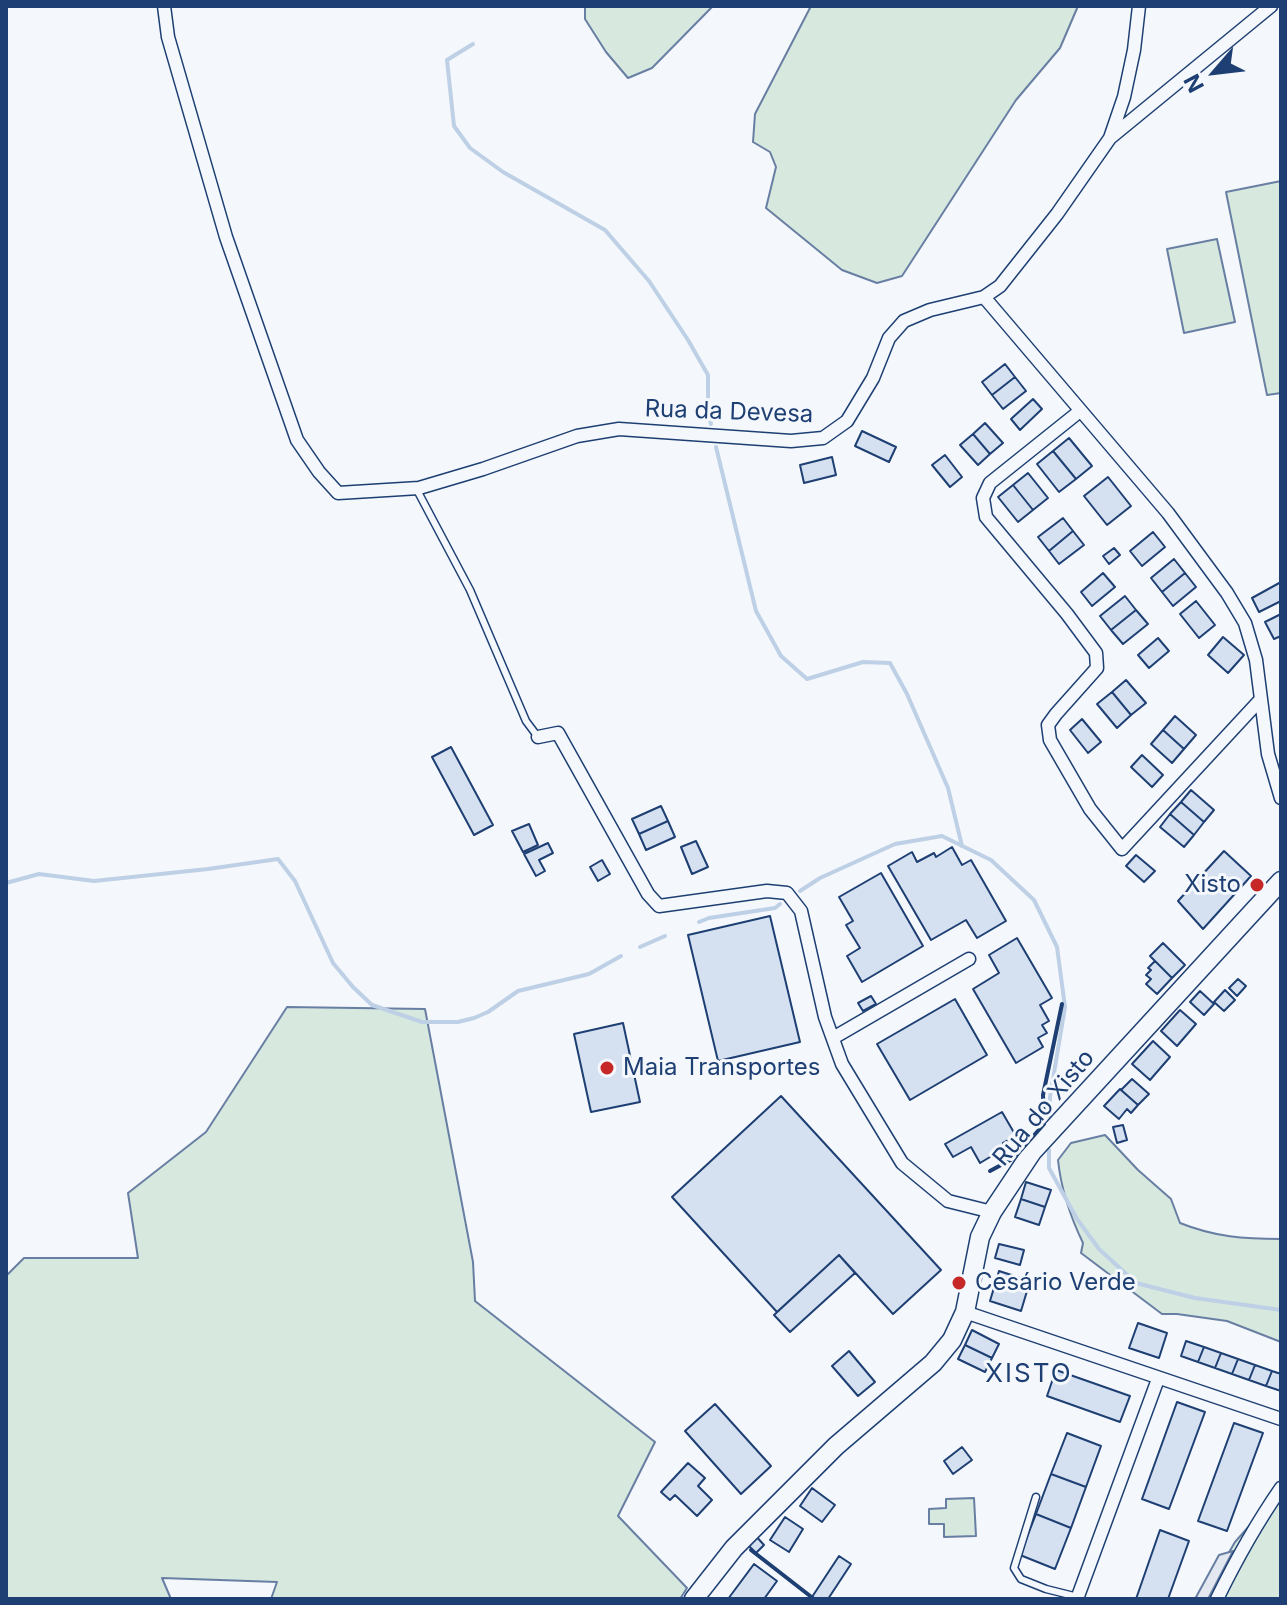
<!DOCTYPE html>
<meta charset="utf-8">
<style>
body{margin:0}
#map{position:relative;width:1287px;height:1605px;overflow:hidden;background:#f4f7fb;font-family:Inter,sans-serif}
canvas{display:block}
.frame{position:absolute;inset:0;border:8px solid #1d3f73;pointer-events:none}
.north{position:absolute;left:1175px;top:32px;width:80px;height:80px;-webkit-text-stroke:6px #f4f7fb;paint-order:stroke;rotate:242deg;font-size:22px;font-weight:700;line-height:32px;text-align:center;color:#1d3f73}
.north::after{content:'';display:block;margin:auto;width:28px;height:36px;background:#1d3f73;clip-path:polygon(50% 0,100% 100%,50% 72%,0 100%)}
</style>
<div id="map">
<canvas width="1287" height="1605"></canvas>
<div class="frame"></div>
<div class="north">N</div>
</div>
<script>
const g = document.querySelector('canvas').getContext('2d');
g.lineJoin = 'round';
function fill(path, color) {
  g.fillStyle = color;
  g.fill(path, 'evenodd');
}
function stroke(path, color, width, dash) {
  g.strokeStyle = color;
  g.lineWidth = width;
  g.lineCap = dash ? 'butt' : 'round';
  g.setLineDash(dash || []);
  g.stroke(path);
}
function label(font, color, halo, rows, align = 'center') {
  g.font = font + ' Inter,sans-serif';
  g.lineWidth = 6;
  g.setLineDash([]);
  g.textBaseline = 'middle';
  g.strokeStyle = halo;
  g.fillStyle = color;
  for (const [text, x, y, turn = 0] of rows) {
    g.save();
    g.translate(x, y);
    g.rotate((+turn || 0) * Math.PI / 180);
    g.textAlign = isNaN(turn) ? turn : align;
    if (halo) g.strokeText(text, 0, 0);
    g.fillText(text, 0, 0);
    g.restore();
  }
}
const green = new Path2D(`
 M585 6H713L652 68 628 78 606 52 585 19Z
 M811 6H1078L1060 48 1016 100 902 276 877 283 842 270 766 208 776 167 770 152 753 142 755 114Z
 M1281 181V393L1267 395 1226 192Z
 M1217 239 1235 322 1184 333 1167 249Z
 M287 1007 425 1009 473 1262 475 1301 655 1442 618 1516 687 1588 680 1599H271L277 1582 162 1578 171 1599H6V1276L24 1258H138L128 1193 206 1132Z
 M1105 1135 1138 1170 1171 1199 1180 1223C1215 1237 1244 1239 1281 1239V1342L1227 1321 1177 1314H1162L1081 1253 1083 1243C1070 1216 1061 1189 1058 1160L1071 1143Z
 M1281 1490V1599H1202L1235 1542Z
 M974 1498 976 1536 944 1537V1524H929V1509L946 1508V1499Z`);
fill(green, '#d7e8df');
stroke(green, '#687fa3', 2);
const parking = new Path2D(`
 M1233 1551 1208 1599H1195L1219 1555Z`);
fill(parking, '#e3e8f0');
stroke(parking, '#687fa3', 2);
stroke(new Path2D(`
 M473 44 447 60 454 126 470 148 503 172 605 230 649 281 688 340 708 375V410L711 424
 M716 447 756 611 781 656 807 679 863 662 890 663 907 694 948 788 962 846
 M6 883 39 874 94 881 208 869 278 859 295 881 333 963 353 987 372 1005 422 1022H458L474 1018 488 1012 518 991 589 974 621 956
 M800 891 820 878 895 844 942 836 991 860 1034 900 1057 947 1065 1007 1050 1097 1049 1116
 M699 922 709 918 775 908 780 904
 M640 947 665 936
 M1049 1150V1168L1077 1219 1099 1249 1136 1283 1195 1298 1281 1310`), '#bed0e5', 4);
const building = new Path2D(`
 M1005 364 1015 377 992 395 982 382Z
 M1015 377 1026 391 1003 409 992 395Z
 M1033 399 1042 409 1020 430 1011 419Z
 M985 423 1003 443 990 454 973 434Z
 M862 431 896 447 889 462 855 446Z
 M973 434 990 454 978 465 960 445Z
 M1069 438 1092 466 1076 479 1053 451Z
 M1053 451 1076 479 1059 492 1037 464Z
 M945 455 962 477 950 487 932 465Z
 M832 457 836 475 804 483 800 465Z
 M1028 473 1048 498 1033 510 1013 485Z
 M1108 477 1131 506 1107 525 1084 496Z
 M1013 485 1033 510 1018 522 998 497Z
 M1063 518 1073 531 1049 551 1038 537Z
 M1073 531 1084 545 1059 564 1049 551Z
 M1153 532 1165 547 1142 566 1130 551Z
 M1114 548 1120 555 1109 564 1103 556Z
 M1174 559 1185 573 1162 592 1151 578Z
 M1103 573 1115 587 1092 606 1081 592Z
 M1185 573 1196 587 1173 606 1162 592Z
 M1281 582V601L1259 612 1252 598Z
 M1125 596 1136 610 1111 630 1100 616Z
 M1196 601 1215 625 1199 638 1180 614Z
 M1136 610 1148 624 1123 644 1111 630Z
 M1281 614V636L1274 639 1265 622Z
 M1223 637 1244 655 1228 673 1208 655Z
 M1158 638 1169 651 1149 668 1138 655Z
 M1126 680 1146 703 1131 715 1112 692Z
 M1112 692 1131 715 1117 728 1097 704Z
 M1175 716 1196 735 1184 749 1163 730Z
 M1082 719 1101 742 1088 753 1070 730Z
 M1163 730 1184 749 1172 763 1151 744Z
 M451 747 493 825 474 835 432 757Z
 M1142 755 1163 775 1152 787 1131 767Z
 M1191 790 1214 810 1204 822 1181 802Z
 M1181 802 1204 822 1194 835 1170 814Z
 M661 806 668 821 639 834 632 819Z
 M1170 814 1194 835 1184 847 1160 827Z
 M668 821 675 837 646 850 639 834Z
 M529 824 538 845 523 852 512 831Z
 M696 841 708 867 692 874 681 847Z
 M548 843 553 853 539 860 545 871 536 876 524 854Z
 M952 847 962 865 971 860 1006 921 977 938 966 920 931 940 888 866 912 852 917 862 934 853 936 857Z
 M1224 851 1251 876 1203 929 1178 901Z
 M1136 855 1155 871 1144 882 1126 866Z
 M602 860 610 874 598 881 590 867Z
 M881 873 923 946 862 982 847 956 860 948 846 925 853 921 839 897Z
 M770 916 800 1042 718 1061 688 935Z
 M1017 938 1052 998 1040 1005 1049 1021 1042 1025 1047 1033 1038 1038 1043 1047 1016 1063 973 989 999 973 989 955Z
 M1163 943 1185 965 1172 978 1150 956Z
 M1155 961 1172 978 1157 994 1146 984 1151 979 1146 975 1151 970 1148 968Z
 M1238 979 1246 986 1237 996 1229 988Z
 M1225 990 1235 1000 1224 1011 1214 1002Z
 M1200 991 1214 1004 1204 1015 1190 1002Z
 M871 996 876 1004 863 1011 858 1003Z
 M955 999 987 1055 910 1100 877 1044Z
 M1180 1010 1196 1024 1177 1046 1161 1031Z
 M623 1023 640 1102 591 1112 574 1034Z
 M1153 1041 1170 1057 1150 1080 1132 1064Z
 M1132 1079 1149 1094 1138 1105 1121 1090Z
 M1120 1089 1138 1105 1131 1113 1127 1109 1119 1119 1104 1106Z
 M781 1096 941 1270 893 1314 839 1255 777 1312 672 1197Z
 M1002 1112 1016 1136 1003 1143 1005 1148 980 1163 971 1147 953 1157 945 1144Z
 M1123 1125 1127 1140 1117 1143 1113 1127Z
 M1026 1182 1051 1190 1045 1207 1021 1199Z
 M1021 1199 1045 1207 1039 1225 1015 1217Z
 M999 1244 1024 1250 1020 1265 995 1258Z
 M839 1255 855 1273 790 1332 774 1315Z
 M999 1271 1030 1281 1021 1311 990 1301Z
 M1138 1323 1167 1333 1159 1358 1129 1348Z
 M972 1330 999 1344 992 1358 965 1345Z
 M1186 1341 1204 1347 1198 1362 1181 1356Z
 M965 1345 992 1358 985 1372 958 1359Z
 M1204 1347 1221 1353 1215 1368 1198 1362Z
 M849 1351 875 1382 858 1396 832 1366Z
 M1221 1353 1238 1359 1232 1374 1215 1368Z
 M1238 1359 1255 1365 1249 1380 1232 1374Z
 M1255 1365 1272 1371 1266 1386 1249 1380Z
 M1056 1370 1130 1396 1120 1422 1047 1396Z
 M1272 1371 1281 1374V1391L1266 1386Z
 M1177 1402 1205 1412 1169 1509 1142 1499Z
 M715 1404 771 1466 741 1494 685 1431Z
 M1234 1423 1263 1433 1227 1531 1198 1521Z
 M1067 1433 1101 1446 1086 1487 1051 1474Z
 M962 1447 972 1460 953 1474 944 1461Z
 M688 1463 705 1478 698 1486 712 1500 697 1516 675 1495 670 1500 661 1492Z
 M1051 1474 1086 1487 1071 1528 1036 1514Z
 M812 1488 835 1505 822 1522 800 1506Z
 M1036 1514 1071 1528 1055 1569 1020 1555Z
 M785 1517 803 1529 789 1552 770 1540Z
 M1160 1530 1189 1541 1168 1599H1136Z
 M754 1534 764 1545 756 1553 745 1542Z
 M839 1556 851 1564 828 1599H814L812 1597Z
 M754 1564 777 1581 764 1599H728Z`);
fill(building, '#d5e0f0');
stroke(building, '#1d3f73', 2);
const lane = new Path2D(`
 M417 490 470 590 526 721 538 737
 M1036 1497 1014 1568 1021 1579 1046 1589 1078 1597`);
const street = new Path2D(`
 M164 6 168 37 226 237 297 440 319 472 338 493 419 488 483 469 577 436 619 429 791 441 823 438 847 421 873 378 889 338 904 321 930 310 984 297 1168 513 1227 593 1245 623 1256 660 1268 754 1281 798
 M1110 138 1271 6
 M984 297 1000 286 1057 214 1110 138 1124 97 1134 50 1139 6
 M1080 411 990 483 983 498 986 517 1067 614 1096 653 1097 668 1056 714 1048 725 1050 740 1090 809 1122 849 1261 699
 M538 737 558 733 648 894 659 906 767 891 787 893 801 911 825 1017 842 1064 902 1163 948 1201 992 1212
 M833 1038 969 959
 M965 1312 1281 1419
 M1077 1599 1158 1379
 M1217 1599C1236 1560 1256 1524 1281 1488`);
const secondary = new Path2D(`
 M694 1599 734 1548 836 1446 933 1363 952 1340 965 1312 980 1237 992 1212 1032 1152 1281 881`);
stroke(lane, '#1d3f73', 9);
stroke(street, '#1d3f73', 15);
stroke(secondary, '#1d3f73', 21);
stroke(lane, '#f4f7fb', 6);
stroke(street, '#f4f7fb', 12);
stroke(secondary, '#f4f7fb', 18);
stroke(new Path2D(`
 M990 1171 1014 1158 1044 1124 1043 1095 1062 1004
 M751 1550 814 1599`), '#1d3f73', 4);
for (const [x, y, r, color] of [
 [1257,885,8,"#c62828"],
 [607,1068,8,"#c62828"],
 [959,1283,8,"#c62828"]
]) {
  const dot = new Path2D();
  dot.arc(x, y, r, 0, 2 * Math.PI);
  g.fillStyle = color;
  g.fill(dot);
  stroke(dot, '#f4f7fb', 3);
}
label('24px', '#1d3f73', '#f4f7fb', [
 ["Rua da Devesa",729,412,2],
 ["Rua do Xisto",1044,1108,-50]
]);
label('24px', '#1d3f73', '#f4f7fb', [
 ["Xisto",1241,885,"right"],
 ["Maia Transportes",623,1068],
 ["Cesário Verde",975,1283]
], 'left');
g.letterSpacing = '2px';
label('26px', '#1d3f73', '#f4f7fb', [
 ["XISTO",1029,1374]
]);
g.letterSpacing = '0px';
</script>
